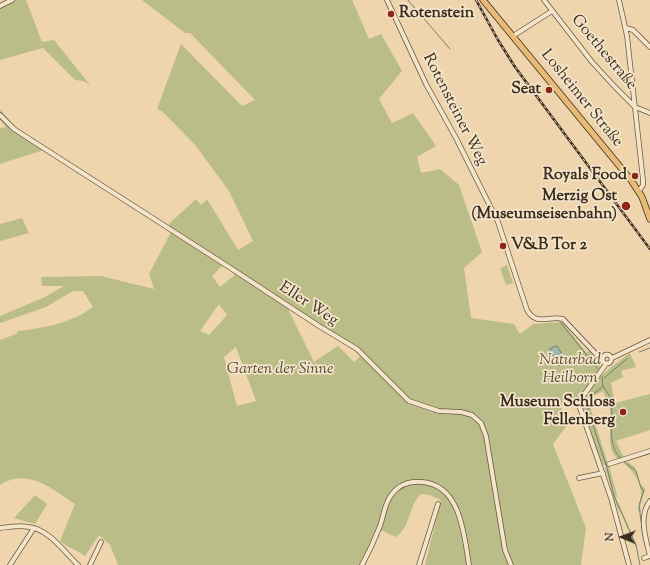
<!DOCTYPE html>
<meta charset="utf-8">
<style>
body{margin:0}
#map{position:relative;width:650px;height:565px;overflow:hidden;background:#eed5ad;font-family:"Sorts Mill Goudy",serif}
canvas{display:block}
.north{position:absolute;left:602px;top:517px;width:40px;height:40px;-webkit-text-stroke:3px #f4e4ca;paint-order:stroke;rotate:271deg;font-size:11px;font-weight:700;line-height:16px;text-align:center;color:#3b2e1f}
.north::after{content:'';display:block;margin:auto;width:14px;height:18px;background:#3b2e1f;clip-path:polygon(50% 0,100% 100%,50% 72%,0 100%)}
</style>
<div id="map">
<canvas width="650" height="565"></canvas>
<div class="north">N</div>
</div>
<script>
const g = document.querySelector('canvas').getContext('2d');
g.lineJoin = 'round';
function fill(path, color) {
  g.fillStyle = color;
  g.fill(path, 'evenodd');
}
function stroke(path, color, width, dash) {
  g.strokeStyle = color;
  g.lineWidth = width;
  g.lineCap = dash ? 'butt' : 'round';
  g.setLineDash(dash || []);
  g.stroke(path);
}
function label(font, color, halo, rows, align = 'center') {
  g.font = font + ' "Sorts Mill Goudy",serif';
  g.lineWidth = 3.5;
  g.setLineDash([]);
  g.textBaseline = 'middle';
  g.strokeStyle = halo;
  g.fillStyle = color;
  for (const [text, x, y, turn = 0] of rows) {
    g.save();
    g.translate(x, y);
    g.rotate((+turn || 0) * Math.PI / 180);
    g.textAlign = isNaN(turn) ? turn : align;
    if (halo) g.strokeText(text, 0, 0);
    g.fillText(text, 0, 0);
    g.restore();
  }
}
fill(new Path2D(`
 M5 0H26L42 42 54 40 90 85 83 81 75 80 43 48 0 60V3Z
 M142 0H352L369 39 381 34 402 71 379 99 392 123 413 113 436 146 417 157 421 173 440 169 459 185 482 252 464 268 471 318 514 324 520 334 533 324 562 322 587 353 589 351 602 365 579 398 577 397 561 406 566 427 553 444 586 528 581 565H425L441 500 430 495 421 494C408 506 412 525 396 537L383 531H375L360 565H118L110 545 99 535 85 556C76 549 68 548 60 541L75 504C52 489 28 467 0 485V340L16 334 18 331C44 328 72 323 93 307L83 291H73L46 307 0 323V316L45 297 64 286H42L41 277 101 276 154 289 149 274 171 232 169 224 196 199 201 205 207 199 238 250 253 241 229 191 196 146 163 112 157 109 181 44 242 106 255 100 190 33H185ZM224 264 235 275 220 287 212 276ZM219 304 227 315 209 335 200 331ZM290 306 363 354 354 362 338 346 314 362 289 311ZM236 347 256 401 237 406 224 357Z
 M0 109 16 128 47 149 0 164V128L6 127 0 120Z
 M22 218 29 233 0 241V224Z
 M507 265 513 283 506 285 500 268Z
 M630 353 636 367 621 371 623 377 611 383 615 403 650 394V430L616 441 624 458 618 459C604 448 613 424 610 409 609 403 605 397 603 391L591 397V410L608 464 603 465C598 451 579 412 584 398 588 383 618 362 630 353Z
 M627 462 635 467 640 483 645 489 640 507 641 512 638 511C638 505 642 498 641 492 639 478 633 472 624 463Z
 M609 466 617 495 616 498 637 546H635L622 515 617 507 605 467Z
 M35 495 47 504 35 524 14 518Z`), '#bbbd88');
const water = new Path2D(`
 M557 346 567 362 558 366 550 349Z`);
fill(water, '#99b8ae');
stroke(water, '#738175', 1);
stroke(new Path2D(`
 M408 0 450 49
 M560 322 598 369
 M639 352 650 348
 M602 377 603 386 590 397 588 410 607 468 614 496 636 545 640 565
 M604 378 628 358
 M603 386C605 390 610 395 611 400 614 419 606 443 620 458
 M624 462 636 471 641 488 644 490 639 505 642 529`), '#738175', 1);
const minor = new Path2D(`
 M387 0 426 84 456 138 498 222 527 310C537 327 549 315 563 319L596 354 603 358
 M544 0 592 62 615 87 635 107 650 113
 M619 0 627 36 643 180V185L639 191
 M0 6 12 0
 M626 28 633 30 650 47
 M513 36 552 11
 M0 115 14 129 31 140 229 267 319 326 357 349 409 401 439 411 461 412 472 415 481 423 486 436 505 550 511 565
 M602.5 359a4.5 4.5 0 1 1 9 0a4.5 4.5 0 1 1-9 0Z
 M612 358 650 340
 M606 364 581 399 580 408 611 498 629 565
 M609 464 650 451
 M579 478 603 473
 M0 528C9 527 19 525 29 527 49 529 64 552 78 565
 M650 556C646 540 638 516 650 501
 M644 558 650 556
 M10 565 34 528
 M90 565 101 542
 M362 565C369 552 375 539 380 526 384 515 384 504 392 494 399 485 410 481 422 482 461 485 464 535 469 565
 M419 565 438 504`);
const major = new Path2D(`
 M483 0 631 180 642 197 650 219`);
stroke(minor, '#685842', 5.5);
stroke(major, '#3b2e1f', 7);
stroke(minor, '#f4e4ca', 4);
stroke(major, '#e7ba76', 5.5);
const rail = new Path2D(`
 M476 0 498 40 515 67 650 249`);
stroke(rail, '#3b2e1f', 2.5);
stroke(rail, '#f4e4ca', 1, [3]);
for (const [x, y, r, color] of [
 [391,14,4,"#8f2418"],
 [549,90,4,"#8f2418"],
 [635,176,4,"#8f2418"],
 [626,206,5,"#8f2418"],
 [503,246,4,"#8f2418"],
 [623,412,4,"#8f2418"]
]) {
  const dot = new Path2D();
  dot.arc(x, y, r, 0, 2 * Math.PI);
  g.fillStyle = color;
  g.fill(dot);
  stroke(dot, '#f4e4ca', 1.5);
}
label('bold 16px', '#3b2e1f', '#f4e4ca', [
 ["Rotenstein",399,14,"left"],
 ["Seat",541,90],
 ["Royals Food",627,176],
 ["Merzig Ost",617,197],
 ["(Museumseisenbahn)",617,215],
 ["V&B Tor 2",511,246,"left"],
 ["Museum Schloss",615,403],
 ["Fellenberg",615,421]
], 'right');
label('16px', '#3b2e1f', '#f4e4ca', [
 ["Goethestraße",603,53,50],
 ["Losheimer Straße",581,99,51],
 ["Rotensteiner Weg",454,110,63],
 ["Eller Weg",308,305,33]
]);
label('italic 16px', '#554b34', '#f4e4ca', [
 ["Naturbad",570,361],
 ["Heilborn",570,379],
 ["Garten der Sinne",280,370]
]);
</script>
